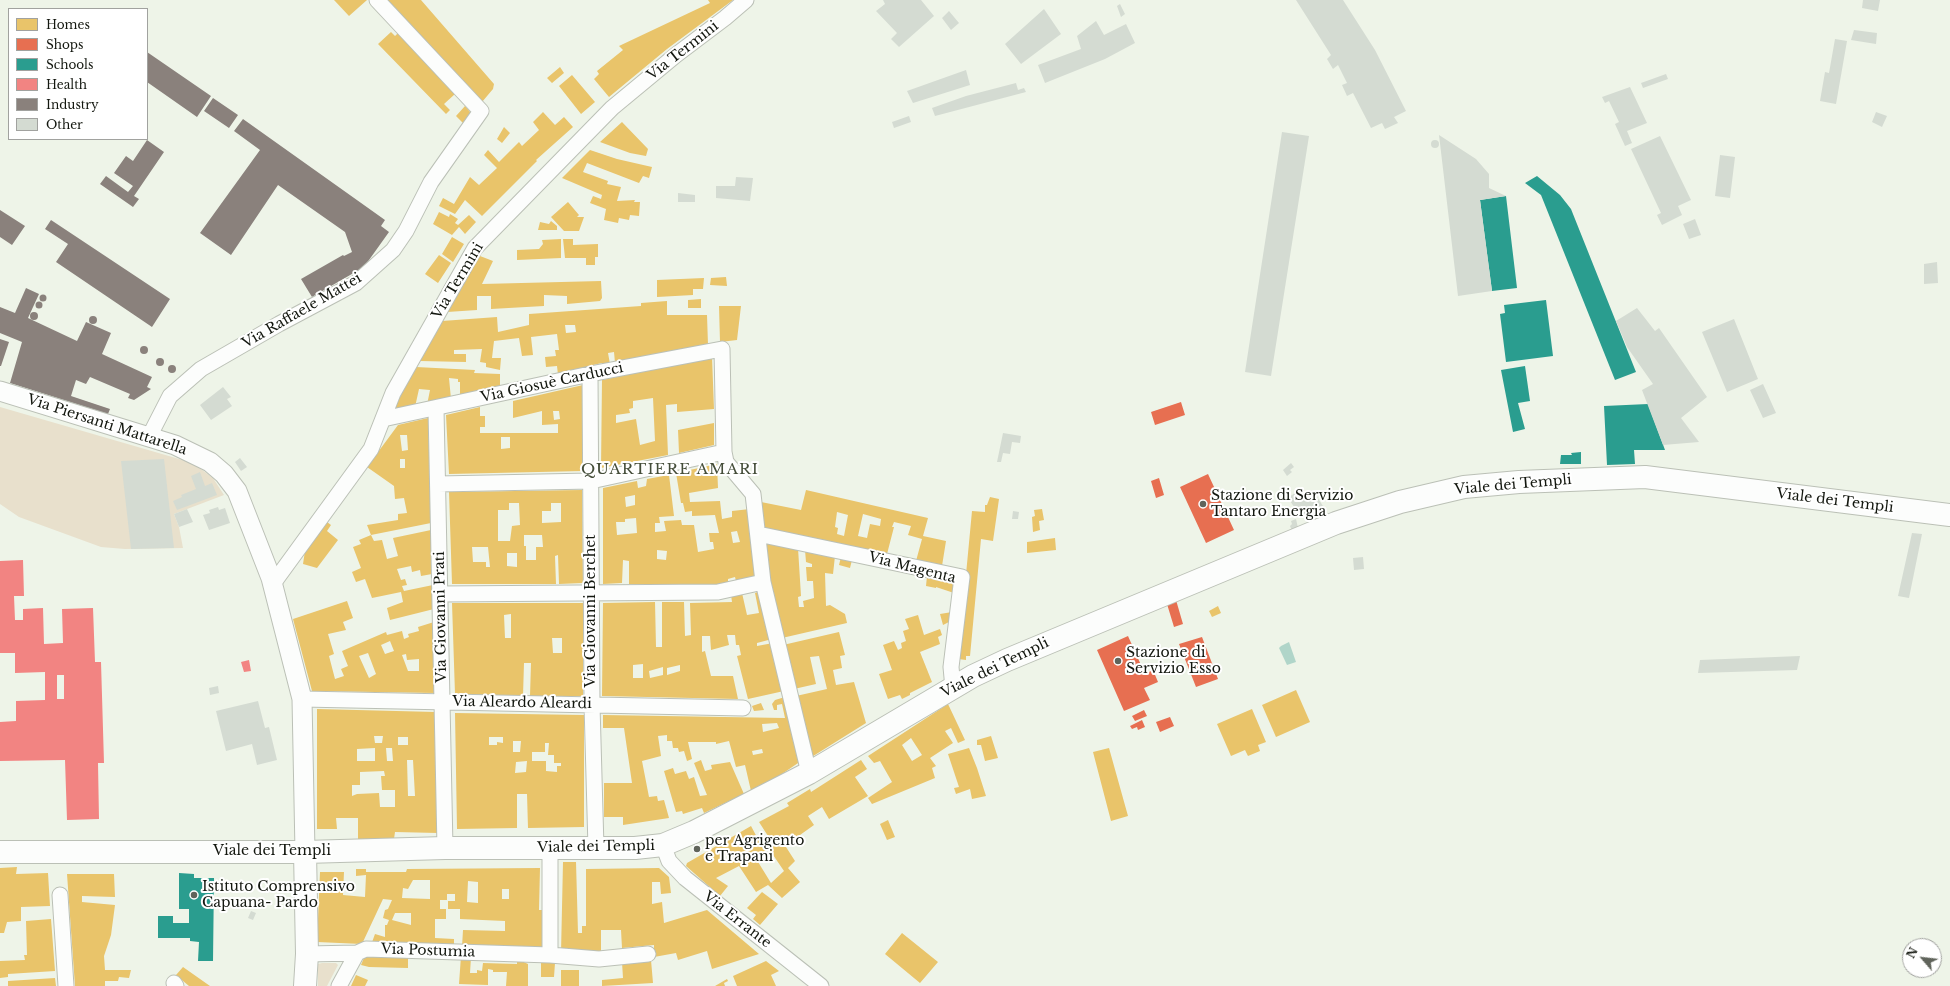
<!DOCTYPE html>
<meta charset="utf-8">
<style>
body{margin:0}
#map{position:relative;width:1950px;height:986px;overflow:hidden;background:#eef4e8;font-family:"Libre Baskerville",serif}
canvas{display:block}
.legend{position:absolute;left:8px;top:8px;width:140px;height:132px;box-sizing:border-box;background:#fff;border:1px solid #a1a29f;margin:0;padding:5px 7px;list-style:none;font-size:12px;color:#13170f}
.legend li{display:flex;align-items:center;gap:8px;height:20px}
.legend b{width:20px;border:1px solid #a1a29f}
.north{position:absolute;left:1902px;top:938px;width:40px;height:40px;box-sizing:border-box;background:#fff;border:1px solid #a1a29f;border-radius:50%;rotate:298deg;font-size:11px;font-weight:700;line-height:16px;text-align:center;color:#13170f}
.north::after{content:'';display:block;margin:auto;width:14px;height:18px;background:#60645b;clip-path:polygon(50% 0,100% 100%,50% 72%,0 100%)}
</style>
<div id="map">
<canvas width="1950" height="986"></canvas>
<ul class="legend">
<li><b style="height:11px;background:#e9c46a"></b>Homes</li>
<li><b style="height:11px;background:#e76f51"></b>Shops</li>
<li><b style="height:11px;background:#2a9d8f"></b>Schools</li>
<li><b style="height:11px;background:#f28482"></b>Health</li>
<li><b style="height:11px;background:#8a817c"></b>Industry</li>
<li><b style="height:11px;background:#d4dbd2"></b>Other</li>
</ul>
<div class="north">N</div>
</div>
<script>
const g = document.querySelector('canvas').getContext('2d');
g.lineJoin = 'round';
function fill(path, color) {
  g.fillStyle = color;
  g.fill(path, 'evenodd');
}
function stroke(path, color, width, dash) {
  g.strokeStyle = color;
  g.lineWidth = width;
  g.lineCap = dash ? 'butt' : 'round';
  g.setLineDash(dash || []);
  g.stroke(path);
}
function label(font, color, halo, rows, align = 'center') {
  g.font = font + ' "Libre Baskerville",serif';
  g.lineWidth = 4;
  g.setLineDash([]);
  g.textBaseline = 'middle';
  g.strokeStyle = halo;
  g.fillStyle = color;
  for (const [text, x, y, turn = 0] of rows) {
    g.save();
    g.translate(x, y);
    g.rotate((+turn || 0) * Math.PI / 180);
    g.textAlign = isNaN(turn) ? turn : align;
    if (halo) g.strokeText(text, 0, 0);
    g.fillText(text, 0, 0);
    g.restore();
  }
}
fill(new Path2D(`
 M0 407 193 463 213 478 224 495 174 514 179 527 183 548 125 549 101 547 19 517 0 504Z
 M322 963H336L338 965 327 986H318V964Z`), '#e8e0cc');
fill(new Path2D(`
 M1289 642 1296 662 1287 665 1279 648 1281 646Z`), '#b0d5c9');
fill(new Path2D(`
 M334 0H367L349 16Z
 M385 0H421L494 84 493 89 482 102Z
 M708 0H733L667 49 609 97 594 79 599 74 597 71 623 50 619 46 710 3Z
 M391 32 395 36 398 33 455 94 444 104 450 110 446 114 378 44Z
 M560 67 564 73 552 83 547 78Z
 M572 75 595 102 581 114 559 86Z
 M465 106 471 113 463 123 456 116Z
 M543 112 555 125 564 117 573 127 536 160 537 161 482 216 465 200 455 214 439 206 443 198 454 204 470 177 479 185 497 168 484 155 488 150 499 162 519 142 522 146 539 130 533 122Z
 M622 122 648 149 646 156 630 153 600 142Z
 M504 127 510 133 502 143 497 139Z
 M590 150 617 159 652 167 649 178 643 176 639 183 587 163 583 172 608 181 607 184 621 187 617 201 635 200 634 202H640L639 216 630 215 629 220 619 218 618 223 604 220 606 209 590 203 593 196 601 199 602 195 562 178Z
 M568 202 579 215 577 217H584L579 231H564L551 217Z
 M439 212 449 217 450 214 458 219 455 223 458 225 469 215 476 222 465 234 459 227 452 235 433 224Z
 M551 221 557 226V230H538L540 222 549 224Z
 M452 237 464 244 453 262 442 254Z
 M561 239V258L517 260V250L539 249 543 244 542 240Z
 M563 239H573V245L598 244V257H595V265H586V258H565Z
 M439 255 451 263 438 283 425 274Z
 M480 256 493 261 482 284 601 281 602 298 600 301 567 304V296L544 295V306L491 309V296H477V310L447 312Z
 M726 277 727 286 710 285 711 278Z
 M704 278 703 289H693V295L657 297V280Z
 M701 299V308H688V300Z
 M667 301V315H707L708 345 615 363 614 352 608 353 610 364 602 366V363L593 365V367L558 375 557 366 546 367 545 357 556 356 555 350H559L557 334 531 337 533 355 522 356 519 338 494 341 492 358H501L500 370 486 367V363L480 362 482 349 454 350V354H466V362L420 361 442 321 497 317 498 332 529 325V314L641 306V303ZM565 325H575L576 332 566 333Z
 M719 306H741L737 340 720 342Z
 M712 357 714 409 677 412V404L666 405 668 455 601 468 602 380ZM653 398 655 441 640 445 636 419 616 423V415L630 413 629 409 633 408V401Z
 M416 367 475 370 474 373 500 374V388L460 398V382H458V379L449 378 451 399 427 405 430 390 419 389 415 407 392 412Z
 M583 385V471L449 474 446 415 480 407V416H485V427H480V433H558V424L542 425V411L513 418V401ZM553 411H559L560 419 554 420ZM501 437H510V448L501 449Z
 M428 418 431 523 371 535 374 541 382 540 387 559 398 556 393 538 431 530 432 574 421 576 420 570 412 572 411 566 397 569 401 580 405 579 407 585 402 586 404 591 433 585 434 609 390 620 387 608 403 602 401 592 372 598 365 579 356 582 352 572 361 568 353 547 361 544 359 540 371 535 367 525 398 520V514L407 513 404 498 395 499 394 486 367 467 398 425ZM400 435H407L408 450 402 451ZM400 459H405V468H400Z
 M714 423V445L679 453 678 430Z
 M717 464 718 488 689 493 690 502 720 501 722 519 732 517V511L750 509 757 576 736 581 735 577 728 579V584H629V561L623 560 622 583 603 584V488L637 481 638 488 646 486 647 479 669 475 674 516 659 517 660 523H655V532L666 531 664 521 681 520 682 525H694L698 552 714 549 713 542H710L709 533H719L715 515 692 516V511L685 512 683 503H681L676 473ZM635 495V505L626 507 625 497ZM636 518 637 533 617 535 616 522H625V519ZM737 531 740 542 733 543 731 532ZM657 550 667 551 666 560 657 559Z
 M582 490 583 583 559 584 558 555 555 556 556 584H452L449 492ZM509 503H519L520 525 512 526 510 541H498V510H509ZM551 503H561V522L542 523V511H551ZM524 535H542L543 547H536V560H526V546H524ZM472 547H488L490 567H486V562H473ZM507 553H517V567L507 566Z
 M806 490 928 518 923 536 946 541 942 566 916 561 922 539 908 535 911 526 894 522 892 527H894L887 554 763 528 761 502 801 510ZM837 512 848 515 844 536 837 534 838 528 835 527ZM863 514 881 519 880 526 870 524 867 538 858 536Z
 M990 497 999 499 993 541 981 539 970 656H966V660L958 659 972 511 985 512V505H987Z
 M1042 509 1044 520 1039 521 1040 530 1033 532 1032 517 1035 516 1034 510Z
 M327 522 331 525 327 531 338 540 317 568 303 564 305 551Z
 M1055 538 1056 550 1027 553V542Z
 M763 541 798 548 801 596 798 597 799 607H804L803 601 814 598 813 581H807L806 567H812V564L806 562 805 550 835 556 833 574 825 573 826 606 830 605 845 614 847 623 782 638 766 576Z
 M841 557 852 560 850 568 839 565Z
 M927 576 956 582 954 593 936 587V588L926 586Z
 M761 591 772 639 757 643V646L773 643 784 691 748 699 737 656 741 655 739 645H736L735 635H727L729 645 711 650 710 636H702V652L705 651 711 676H733L738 699 602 696 603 603 655 602 656 647H662V602H684L685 636 691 635 690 603 732 602 731 595 742 593 747 615 759 613 755 593ZM643 664V678H633V665ZM680 665V671L667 675V668ZM663 667V675L650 678 649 671Z
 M347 601 353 618 343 622 346 630 328 634 334 654 329 656 335 679 344 676 341 669 348 666 342 651 386 632 387 635 402 631 404 639 409 637 408 634 419 631 418 627 434 622 436 693 312 691 293 619ZM390 641 394 651 385 654 381 645ZM368 653 376 674 369 678 359 656ZM406 654 407 660 419 659V671H408L402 655Z
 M452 603H583V696H530L531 663H524L523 696 455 694ZM511 614V638H505L504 615ZM552 638H562V653H553Z
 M1218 606 1221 613 1212 617 1209 611Z
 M952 612 951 621 943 625 940 614Z
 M918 615 924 635 940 629 942 635 938 637 940 644 920 652 932 682 910 693V695L902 699 900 695 888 699 879 674 892 670 883 645 894 641 898 650 902 648 901 643 906 641 903 631 909 629 905 619Z
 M839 632 845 655 840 656 842 668 833 670 836 685 854 682 866 723 810 758 796 696 827 689 819 656 810 657 816 684 794 689 783 645Z
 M1296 690 1310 722 1276 737 1262 705Z
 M785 697 801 761 779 776 751 791 745 765 736 767 729 741 716 744V742H688L692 759 687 761 684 751 679 752 678 748H673L672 741H667V735L658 736 661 756 642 761 649 797 657 796 658 801 664 800 669 818 623 825V817H604V783H632L624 728H603V715L785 718 782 704 777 705V710H774L772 704 775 700ZM777 723 779 728 763 732 762 724ZM762 749 763 753 753 755 752 751Z
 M761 703 764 710 754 711 752 706Z
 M948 704 965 740 958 743 951 728 945 731 953 743 930 758 936 766 932 768 935 778 872 804 868 798 892 782 880 761 874 763 868 756ZM911 738 922 755 912 761 902 745Z
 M317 709 436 712 438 833 395 832 394 839H358V818H336L337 829H317ZM374 736H383L382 743H375ZM398 737H408V745H398ZM375 748V761H357V749ZM386 748H392L393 761H387ZM407 760H413L415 796H408ZM384 771 385 776H381L382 790H395V807H380L379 793 357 794 352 796V785H360V772Z
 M1252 709 1266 742 1258 745 1260 751 1248 756 1245 750 1231 756 1217 724Z
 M455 713 584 715V827L528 828 527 794H517V828L457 829ZM489 737H503V743L497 742V745H489ZM513 741H521L520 752H513ZM545 743H549L548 755H554V763H561V766H557V772L546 771V761H532V752H545ZM527 761 526 772 515 773 516 762Z
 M991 736 998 758 985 761 981 745H977V740Z
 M969 748 977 768 986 796 972 799 970 789 956 794 954 788 959 787 948 754Z
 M1109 748 1128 816 1111 821 1093 752Z
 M701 760 705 771 712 769 711 765 730 762 744 794 704 813 702 808 683 814 682 811 676 812 664 771 673 768 675 774 686 771 689 779 694 777 700 796 707 795 694 763Z
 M861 760 867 769 855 777 868 796 829 819 822 807 808 816 814 825 793 840 795 842 786 847 795 861 788 868 800 882 782 898 768 885 756 892 739 866 716 878 728 886 720 896 686 866 687 863 751 826 759 841 768 836 759 822 789 806 787 803 810 789 811 792ZM769 849 784 871 771 883 755 857ZM730 851 735 859 727 863 723 856Z
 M888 820 895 837 887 840 880 824Z
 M563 862H576L578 933H582V926H586V869L659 868 669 877 671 893 661 894 660 882H652V904L662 902 664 923 707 910 759 954 712 969 707 951 678 960 676 953 654 957V945L622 948 621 930H601V955L561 953Z
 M17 867 16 874 48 873 50 906 21 907V921L7 922 4 933H0V868Z
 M540 868 539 910H543V950L462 947 463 930 505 931V921L460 919V909H448V901H455V894H447V900H440V909H446V919H435V938L454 939V948L371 945 375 934 385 937V925H387L389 920 383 918 385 910 388 909 392 900 383 899 362 944 317 942 320 872H344L343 895 365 897 366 875 356 876V869H366V872H406L407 869ZM413 880H430V899L402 898 403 888 408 889ZM468 881 478 882V903L467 902ZM502 889H509V899H502ZM395 913H411V925L392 920Z
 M67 874H114L115 897 82 896V902L115 905 111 935 104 956 105 970H131L129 978 119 977 118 981H105V986H75Z
 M762 892 778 904 760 925 753 919 756 915 747 908Z
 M51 919 55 971 8 974V977L0 978V961L25 960 24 955H27L26 921Z
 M902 933 938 962 920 983 885 954Z
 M366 953 408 954V968L369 967 361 965Z
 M461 956 471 957 470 973H477V970L482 971 483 963 517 964V959L528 964V986H506L507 972H493V970L488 969V985L459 984Z
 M651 960 653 983 602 986V980L623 978 622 962Z
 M766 961 779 971 771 975 776 986H737L733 976Z
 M541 963H555L554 977H541Z
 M183 967 210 986H189L176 975Z
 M561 970H579V986H561Z
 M356 975 368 980 365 986H351Z
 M55 978 56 986H8V981Z
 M727 979 728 981 724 983 725 986H715Z`), '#e9c46a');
fill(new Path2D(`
 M1181 402 1185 415 1155 425 1151 412Z
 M1208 474 1234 530 1206 543 1180 487Z
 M1159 478 1164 495 1156 498 1151 481Z
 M1176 600 1183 624 1174 627 1167 604Z
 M1128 636 1145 674 1153 670 1158 682 1144 688 1150 700 1124 711 1097 650Z
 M1202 637 1218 679 1196 687 1179 644Z
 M1144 710 1147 716 1135 721 1132 716Z
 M1170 717 1174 726 1160 732 1156 722Z
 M1142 720 1145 727 1138 730 1137 727 1132 729 1130 726Z`), '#e76f51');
fill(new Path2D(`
 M1537 176 1560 195 1571 209 1636 372 1615 380 1541 195 1525 183Z
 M1506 196 1517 288 1492 291 1480 200Z
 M1546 300 1553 356 1506 362 1500 314 1505 313 1504 305Z
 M1525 366 1530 401 1518 403 1525 429 1513 432 1501 370Z
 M1648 404 1665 450H1634L1635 464 1607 465 1604 406Z
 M1581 452V464H1560L1561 455H1572L1571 453Z
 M179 873 194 874V878H214L213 961H198L199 942 190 941V938H158V916H173V923H189V909H179Z`), '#2a9d8f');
fill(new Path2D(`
 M23 560 24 596H14L15 620H23V609L43 608 44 644 63 643 62 609 93 608 95 662H101L104 763H98L99 819 67 820 65 760 0 761V722L16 721V701L45 700V672L15 673V653H0V561ZM57 675H64V699H57Z
 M249 660 251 671 244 672 241 662Z`), '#f28482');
fill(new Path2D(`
 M147 52 211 96 197 117 147 82Z
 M213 98 238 115 229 128 204 111Z
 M243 119 385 220 381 226 389 232 364 267 312 297 301 279 343 255 344 256 352 252 345 232 278 185 231 255 200 233 260 150 234 131Z
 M147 140 164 152 134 196 139 199 133 207 100 184 106 176 128 192 133 186 114 173 126 156 133 161Z
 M0 210 25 226 12 245 0 237Z
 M51 220 170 299 152 327 56 262 68 244 45 229Z
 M26 288 39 294 28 318 77 341 86 322 111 333 102 354 152 377 147 387 151 389 134 400 128 398 130 394 90 377 86 384 76 380 71 396 110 409 108 414 10 383 22 342 0 333V307L15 313Z
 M39.5 298a3.5 3.5 0 1 1 7 0a3.5 3.5 0 1 1-7 0Z
 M35.5 305a3.5 3.5 0 1 1 7 0a3.5 3.5 0 1 1-7 0Z
 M30 316a4 4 0 1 1 8 0a4 4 0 1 1-8 0Z
 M89 320a4 4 0 1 1 8 0a4 4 0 1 1-8 0Z
 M0 339 9 342 1 366H0Z
 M140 350a4 4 0 1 1 8 0a4 4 0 1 1-8 0Z
 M156 362a4 4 0 1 1 8 0a4 4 0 1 1-8 0Z
 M168 369a4 4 0 1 1 8 0a4 4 0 1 1-8 0Z`), '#8a817c');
fill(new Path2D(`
 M883 0H921L934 16 899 47 891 39 897 33 876 11 885 4Z
 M1296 0H1343L1375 50 1406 111 1394 117 1398 123 1385 129 1382 123 1371 128 1353 93 1347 96 1342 85 1347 83 1338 65 1333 69 1327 59 1331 55Z
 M1863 0H1880L1878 11 1862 8Z
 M1120 4 1125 14 1121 17 1117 6Z
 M1044 9 1061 34 1021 64 1005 44Z
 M949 11 959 23 951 30 942 18Z
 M1096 21 1104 35 1126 24 1135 43 1105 59 1045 83 1038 65 1081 49 1077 36Z
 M1854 30 1877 33 1876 44 1851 40Z
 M1835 39 1847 41 1836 104 1820 101 1825 72 1829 73Z
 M966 70 970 85 913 103 907 91Z
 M1666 74 1668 79 1643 88 1641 83Z
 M1016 83 1018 90 1024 88 1026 92 935 116 932 108 966 96Z
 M1630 87 1647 123 1627 131 1632 143 1625 146 1615 124 1619 122 1609 101 1605 103 1602 97Z
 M1876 112 1887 116 1882 127 1872 122Z
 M909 116 911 122 894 128 892 122Z
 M1282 132 1309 136 1271 376 1245 372Z
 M1439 135 1476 159 1489 174V188L1506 196 1480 200 1492 291 1458 296Z
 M1660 136 1691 200 1678 206 1682 215 1662 225 1657 215 1661 213 1631 149Z
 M1431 144a4 4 0 1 1 8 0a4 4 0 1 1-8 0Z
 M1720 155 1735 157 1730 198 1715 196Z
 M736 177 753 178 750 201 716 198V186H735Z
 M678 193 695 195V202H678Z
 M1695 219 1701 235 1689 239 1683 224Z
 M1937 262 1938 283 1924 284V264Z
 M1637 308 1655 331 1659 328 1707 397 1681 418 1699 442 1663 445 1642 390 1653 384 1627 347 1616 321Z
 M1734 319 1758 379 1727 392 1702 332Z
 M1763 384 1776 413 1763 418 1750 390Z
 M223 387 231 397 227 399 232 406 211 420 200 405Z
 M1003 433 1021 436 1020 443 1012 442 1010 454 1003 453 1001 462H997Z
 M240 458 247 467 241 471 235 462Z
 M164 459 174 548 131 549 121 461Z
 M1291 463 1294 467 1290 470 1292 472 1287 476 1283 470Z
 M200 472 205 486 212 483 217 495 177 510 173 501 182 497 181 495 196 489 191 476Z
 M1300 489 1305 494 1307 493 1312 501 1317 497 1323 506 1316 510 1314 508 1301 517 1288 498Z
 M218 507 219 510 225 508 230 523 209 530 203 515 210 513 209 510Z
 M187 509 193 522 179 527 174 514Z
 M1013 511 1019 512 1018 519H1012Z
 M1296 519 1298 528 1292 531 1290 526 1292 524 1291 521Z
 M1912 533 1922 534 1909 598 1898 596Z
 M1363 557 1364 569 1354 570 1353 558Z
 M1800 656 1797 670 1698 673 1700 660Z
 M218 686 219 693 210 695 209 688Z
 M258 701 265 728 269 727 277 760 257 765 252 744 226 751 216 711Z
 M251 911 256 913 253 920 248 918Z`), '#d4dbd2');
const minor = new Path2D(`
 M590 374 592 705 596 848
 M436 409 445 848
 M383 419 590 374 722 349 724 452 726 462 753 494 763 582 809 773
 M149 437 170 396 201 369 279 324 356 283 393 250 406 231 431 182 481 111 377 0
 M438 484 591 481 724 452
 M758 534 962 577 951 667 953 688
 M272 585 371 449 393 393 475 248 612 108 676 55 725 18 746 0
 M440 594 718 592 763 582
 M302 699 743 708
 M663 845 669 861 685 878 821 986
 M60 895 66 986
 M307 954 357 953 366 949 550 955 599 959 648 954
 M550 955V849
 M174 983 176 986
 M339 986 357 953`);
const tertiary = new Path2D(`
 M0 391 175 445 210 462 224 474 237 491 271 578 302 699 305 852`);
const secondary = new Path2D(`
 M0 852H305L445 848H635L663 845 694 832 809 773 973 676 1007 660 1336 523 1400 502 1464 487 1519 482 1645 477 1950 515
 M305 852 307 954 305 986`);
stroke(minor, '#bbc0b6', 17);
stroke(tertiary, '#bbc0b6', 21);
stroke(secondary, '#bbc0b6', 24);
stroke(minor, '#fcfdfc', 15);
stroke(tertiary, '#fcfdfc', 19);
stroke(secondary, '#fcfdfc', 22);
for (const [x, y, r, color] of [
 [1203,504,4,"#60645b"],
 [1118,661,4,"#60645b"],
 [697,849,4,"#60645b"],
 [194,895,4,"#60645b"]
]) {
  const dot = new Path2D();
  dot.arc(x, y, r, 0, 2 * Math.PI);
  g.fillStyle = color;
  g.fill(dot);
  stroke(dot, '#fff', 1.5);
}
label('14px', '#13170f', '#fff', [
 ["Via Termini",683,51,-38],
 ["Via Termini",458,281,-59],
 ["Via Raffaele Mattei",302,311,-30],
 ["Via Giosuè Carducci",552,383,-12],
 ["Via Piersanti Mattarella",107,425,18],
 ["Viale dei Templi",1513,485,-5],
 ["Viale dei Templi",1835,501,7],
 ["Via Magenta",912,568,14],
 ["Via Giovanni Berchet",591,611,-90],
 ["Via Giovanni Prati",441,617,-91],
 ["Viale dei Templi",995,668,-26],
 ["Via Aleardo Aleardi",522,703,1],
 ["Viale dei Templi",596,847,-1],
 ["Viale dei Templi",272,851],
 ["Via Errante",737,920,38],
 ["Via Postumia",428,951,2]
]);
label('14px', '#13170f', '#fff', [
 ["Stazione di Servizio",1211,496],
 ["Tantaro Energia",1211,512],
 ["Stazione di",1126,653],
 ["Servizio Esso",1126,669],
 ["per Agrigento",705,841],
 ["e Trapani",705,857],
 ["Istituto Comprensivo",202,887],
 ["Capuana- Pardo",202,903]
], 'left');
g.letterSpacing = '1px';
label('15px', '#444d39', '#fff', [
 ["QUARTIERE AMARI",670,470]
]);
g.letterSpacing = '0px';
</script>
